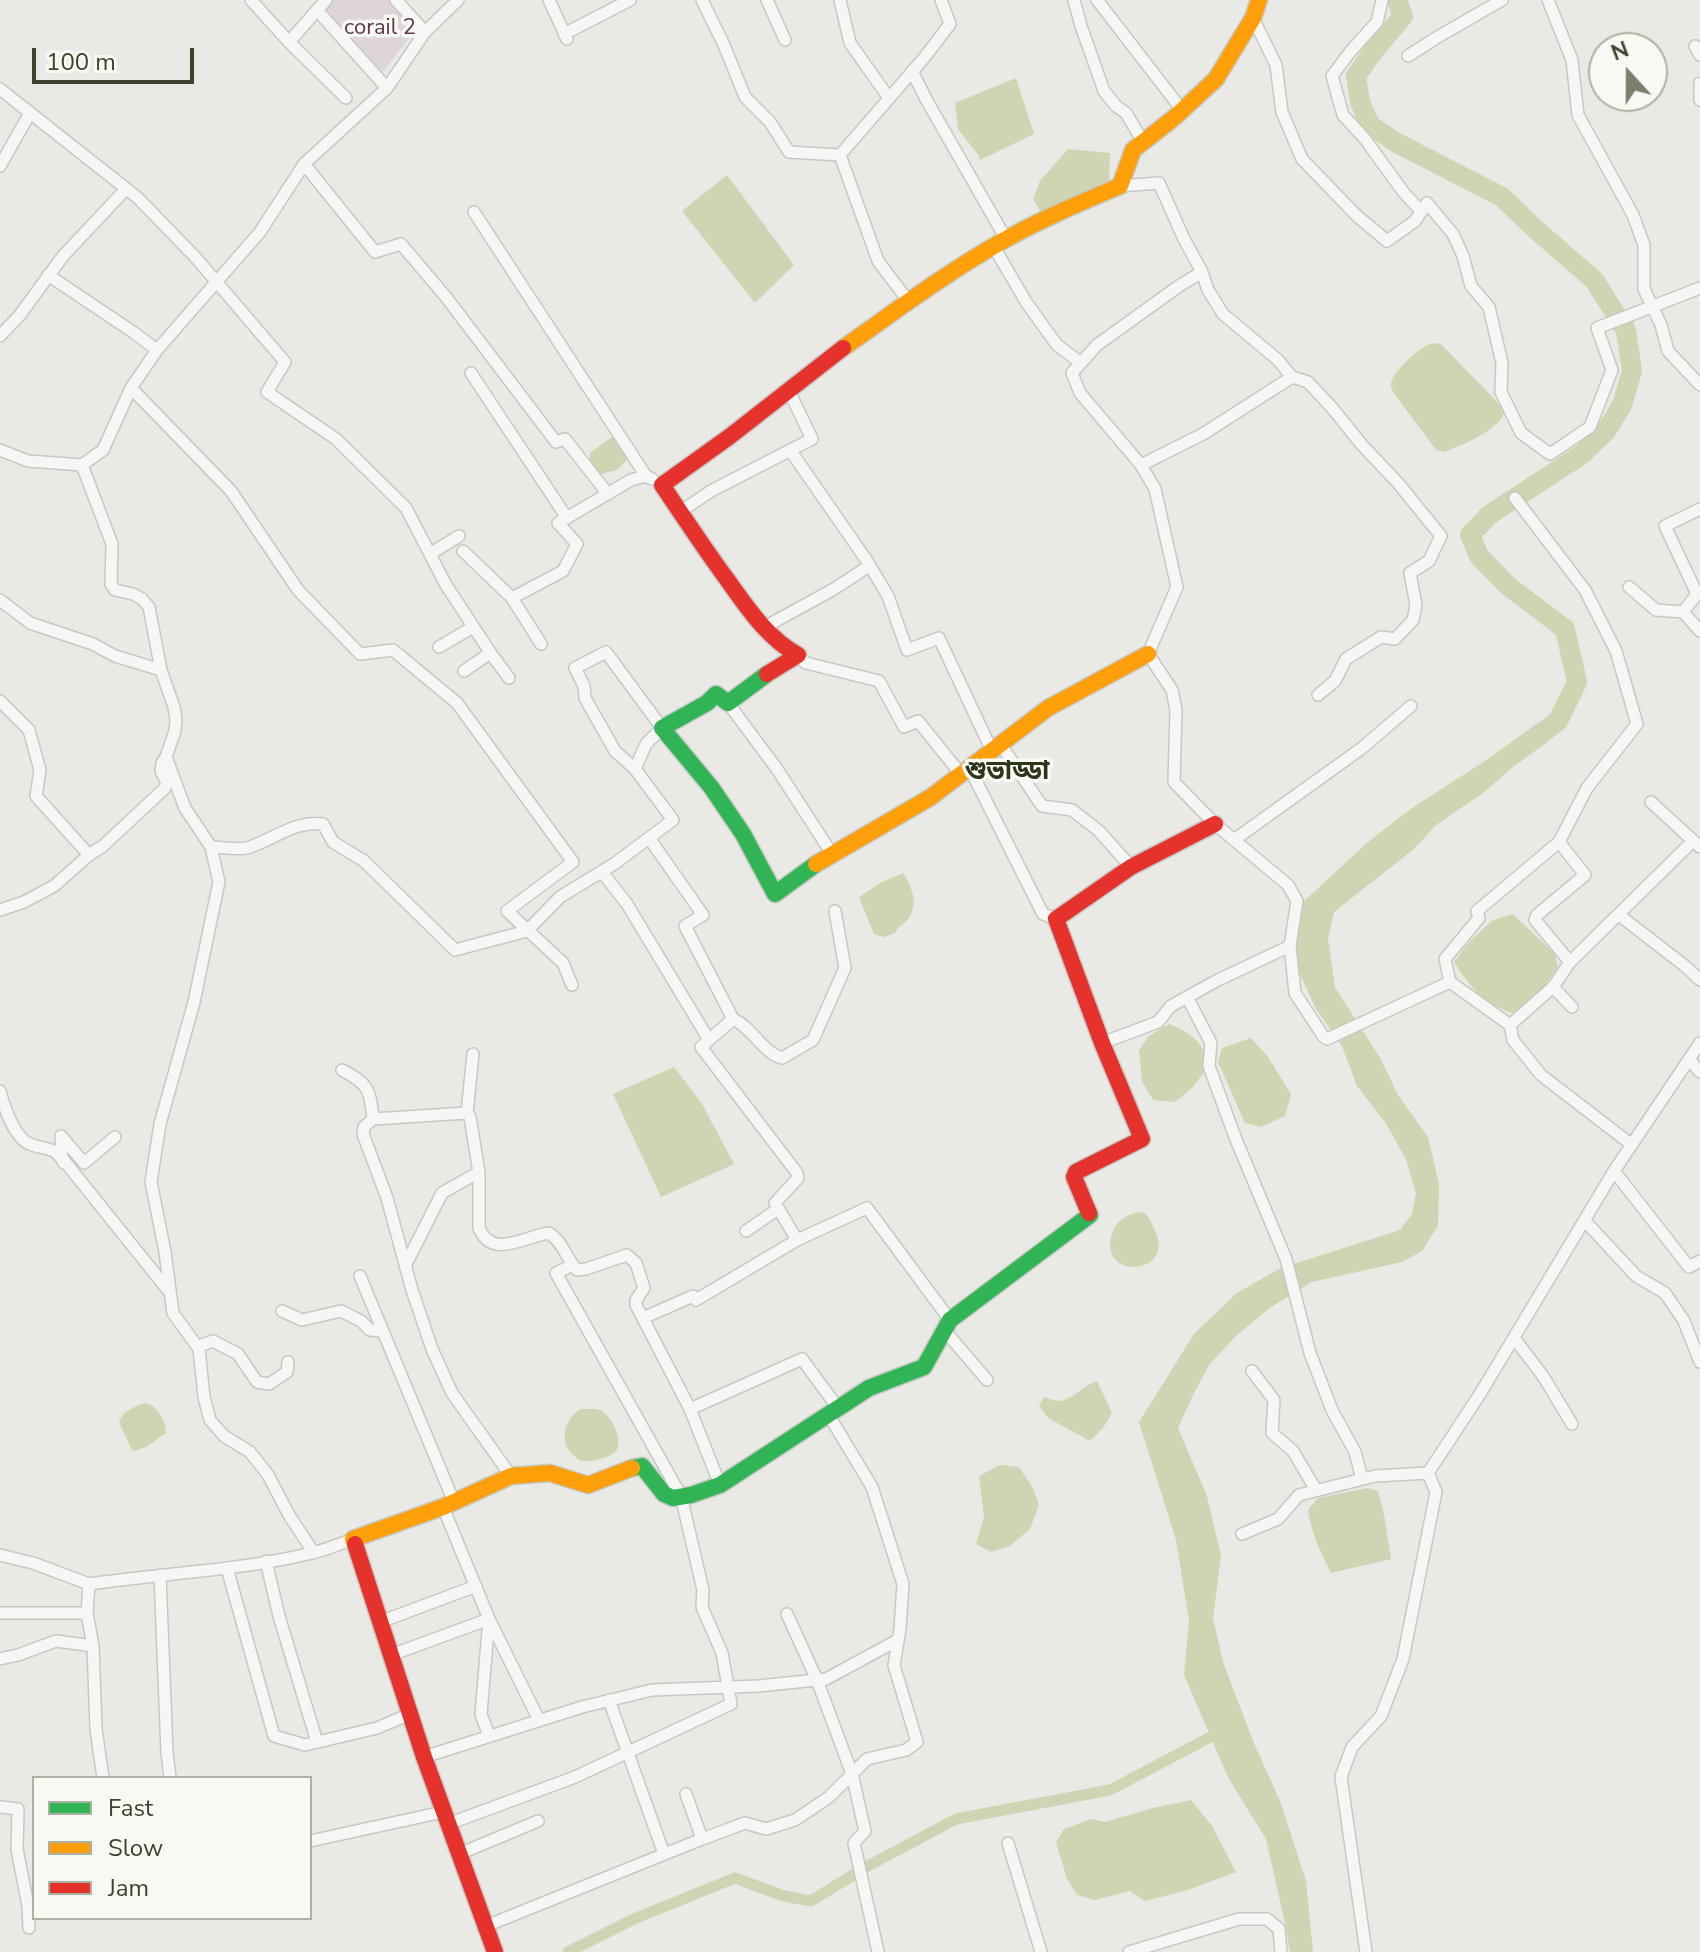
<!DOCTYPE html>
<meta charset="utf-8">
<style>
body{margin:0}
#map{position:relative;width:1700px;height:1952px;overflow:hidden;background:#e9e9e5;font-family:"Nunito Sans",sans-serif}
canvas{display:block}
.legend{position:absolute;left:32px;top:1776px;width:280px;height:144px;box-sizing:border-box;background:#f7f9f3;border:2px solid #adb1a3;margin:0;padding:10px 14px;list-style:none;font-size:24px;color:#3e442b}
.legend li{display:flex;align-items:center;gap:16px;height:40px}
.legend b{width:40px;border:2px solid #adb1a3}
.north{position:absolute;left:1588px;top:32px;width:80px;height:80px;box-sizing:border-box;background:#f7f9f3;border:2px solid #adb1a3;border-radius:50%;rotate:339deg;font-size:22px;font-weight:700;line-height:32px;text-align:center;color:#3e442b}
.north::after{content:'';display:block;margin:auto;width:28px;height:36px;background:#7a7e6c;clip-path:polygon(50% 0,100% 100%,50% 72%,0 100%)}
.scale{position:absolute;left:32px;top:48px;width:162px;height:36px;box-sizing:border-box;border:4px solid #3e442b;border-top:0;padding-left:10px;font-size:24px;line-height:28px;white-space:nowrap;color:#3e442b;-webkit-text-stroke:6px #f7f9f3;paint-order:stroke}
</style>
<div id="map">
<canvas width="1700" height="1952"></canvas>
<ul class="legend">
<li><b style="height:10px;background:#30b455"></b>Fast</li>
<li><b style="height:10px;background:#ff9f0a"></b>Slow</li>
<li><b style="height:10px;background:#e5322d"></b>Jam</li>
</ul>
<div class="north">N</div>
<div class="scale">100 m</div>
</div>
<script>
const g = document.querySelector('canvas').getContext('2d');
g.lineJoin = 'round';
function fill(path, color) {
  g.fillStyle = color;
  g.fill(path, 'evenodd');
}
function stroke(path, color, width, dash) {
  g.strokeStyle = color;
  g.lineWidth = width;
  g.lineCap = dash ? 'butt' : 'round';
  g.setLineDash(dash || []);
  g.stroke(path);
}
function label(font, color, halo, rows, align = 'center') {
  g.font = font + ' "Nunito Sans","Noto Sans Bengali",sans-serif';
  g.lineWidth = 7;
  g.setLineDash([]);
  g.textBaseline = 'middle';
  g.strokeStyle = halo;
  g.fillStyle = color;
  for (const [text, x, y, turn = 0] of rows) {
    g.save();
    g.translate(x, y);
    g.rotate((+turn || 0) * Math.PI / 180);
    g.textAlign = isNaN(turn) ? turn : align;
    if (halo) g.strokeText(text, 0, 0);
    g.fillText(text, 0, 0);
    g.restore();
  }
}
fill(new Path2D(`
 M326 0H396L419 25 383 72 317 10Z`), '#ded5d9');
fill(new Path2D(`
 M1016 78 1034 134 980 160 979 156 958 129 955 103Z
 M1068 149 1110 153 1109 187 1042 214 1033 199 1040 181Z
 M727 175 794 265 755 303 682 211Z
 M1432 343 1441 344 1502 407 1505 412C1497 431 1463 445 1444 452L1436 450 1393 392C1393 390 1391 388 1391 386 1390 373 1420 347 1432 343Z
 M620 431 636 451 617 470 593 476 590 465V453Z
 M1539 722 1546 743 1513 767 1482 794 1436 825 1414 849 1334 912 1328 938 1335 987 1380 1058 1398 1095 1428 1137 1439 1184 1438 1226 1422 1251 1402 1262 1312 1282 1271 1307 1237 1335 1209 1365 1193 1395 1178 1428 1207 1496 1221 1556 1213 1618 1223 1662 1253 1741 1280 1801 1306 1881 1313 1952H1290L1285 1923 1266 1839 1228 1777 1184 1675 1189 1621 1176 1540 1139 1422 1194 1334 1237 1293 1281 1268 1400 1230 1412 1214 1416 1193 1406 1159 1385 1122 1357 1086 1342 1046 1316 1009 1297 968 1294 938 1302 903 1368 842 1412 808 1488 759Z
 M903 873C911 886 919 902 909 918 904 924 899 925 895 933L884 937 874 934 859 897 882 882Z
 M1513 914 1555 954 1558 967 1539 993 1512 1013C1483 1003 1470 987 1454 962L1468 943 1493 920Z
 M1169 1024C1191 1032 1204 1043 1209 1066L1192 1088 1175 1102 1153 1100 1142 1081 1139 1050 1149 1036Z
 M1251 1038 1268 1057 1291 1094 1285 1116 1261 1127 1245 1123 1218 1062 1222 1048Z
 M674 1067 702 1104 734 1164 661 1197 613 1094Z
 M1143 1212C1150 1217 1152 1224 1156 1233 1174 1277 1094 1280 1113 1231 1119 1218 1129 1213 1143 1212Z
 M1097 1381 1112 1413 1103 1428 1090 1441 1048 1418 1039 1406 1044 1397C1049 1398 1054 1401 1059 1401 1073 1400 1083 1385 1097 1381Z
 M146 1403C158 1407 166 1420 166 1433L146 1447 134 1451 131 1448 119 1422C122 1412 136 1405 146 1403Z
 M581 1409C587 1409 594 1408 600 1410 611 1415 621 1435 618 1447 616 1454 609 1456 603 1458 598 1459 590 1462 585 1461 579 1461 578 1459 574 1456 558 1442 564 1419 581 1409Z
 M1000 1465 1019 1467 1033 1488 1039 1505 1030 1529 1010 1546 991 1552 976 1544 984 1517 979 1476Z
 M1367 1488 1378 1491 1384 1514 1391 1559 1331 1573C1321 1553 1311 1533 1308 1510L1318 1498Z
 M1191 1800 1212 1826 1236 1872 1188 1890 1145 1901 1130 1891 1095 1900 1077 1895 1067 1879 1056 1842 1064 1829 1091 1819 1105 1822 1153 1808Z`), '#d0d4b3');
stroke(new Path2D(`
 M568 1952 636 1918 735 1878 784 1896 811 1901 866 1867 956 1819 1110 1790 1220 1732`), '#d0d4b3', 11);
stroke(new Path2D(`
 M1397 0 1403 16 1372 53 1356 76 1360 102 1370 125 1397 143 1502 197 1533 227 1594 280 1626 330 1632 371 1622 405 1606 431 1581 455 1489 515 1470 535 1479 556 1508 586 1565 629 1577 682 1558 721 1523 747`), '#d0d4b3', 20);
const street = new Path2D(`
 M251 0 289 42 326 0
 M396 0 425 32 458 0
 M549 0 567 39
 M702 0 724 45 745 97 770 122 789 152 840 155
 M767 0 785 40
 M840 0 850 43 889 98
 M1074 0 1081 26 1104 91 1116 106 1126 113 1143 142
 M1097 0 1182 110
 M1382 0 1377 22 1350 52 1332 76 1343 115 1365 139 1404 193 1421 211
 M1548 0 1572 60 1578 115 1633 215 1644 245V289L1661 325 1668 351 1700 385
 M317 10 387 88 425 32
 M1253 18 1276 65 1282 112 1302 159 1357 216 1387 241 1415 221 1427 203 1453 234 1463 256 1471 286 1489 307 1502 363 1501 392 1521 433 1550 454 1590 427 1612 370 1597 328 1700 288
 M564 34 630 0
 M289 42 346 98
 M1695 46 1700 55
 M1408 56 1436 38 1502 0
 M912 71 927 101 1006 239
 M1700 83V100
 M0 89 138 198 196 258 285 362 267 392 336 439 406 508 446 585 492 655 509 678
 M304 164 375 252 401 244 446 297 556 442 565 439 608 494
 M0 166 30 113
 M1120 186 1159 183 1184 239 1202 272 1179 286 1097 345 1072 373 1080 393 1141 465 1155 489 1177 587 1148 654 1172 690 1176 710 1174 782 1215 824 1288 885 1297 901 1290 946 1295 993 1323 1036 1327 1039 1450 982
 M474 212 646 476
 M994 247 1026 302 1057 345 1081 363
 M1202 272 1208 290 1223 314 1278 360 1292 377 1308 382 1333 409 1362 445 1398 483 1441 536 1429 561 1410 573 1416 605 1413 620 1395 639 1381 637 1346 659 1335 681 1318 695
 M48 275 133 332 157 350
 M909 302 878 261 840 155 924 58 950 24 941 0
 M0 336 19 316 63 256 126 189
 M471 373 567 518
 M131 388 231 491 298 590 360 654 393 650 457 703 573 862 507 911 563 963 572 985
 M0 450 28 461 82 465
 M790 450 867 561 888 596 907 650 939 638 992 751
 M1141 465 1203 434 1292 377
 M1515 498 1585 590 1616 651 1637 724 1587 788 1559 842 1477 911 1479 918 1445 959 1450 982 1510 1025 1513 1040 1541 1075 1632 1145
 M1700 509 1665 526 1697 594 1683 612 1700 631
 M680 512 711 491 812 439 789 391
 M463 551 512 598 541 644
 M430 554 459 536
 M1629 587 1656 610 1683 612
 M512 598 563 571 577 544 558 523 631 480 646 476 652 479
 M0 600 30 623 93 644 115 656 161 670
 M763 628 834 589 869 566
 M439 647 473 627
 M798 655 806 663 879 681 904 727 918 721 960 773
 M464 671 490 653
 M0 701 29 730 40 770 36 796 89 855
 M728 703 777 769 832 854
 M1001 745 1042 806 1072 810 1099 831 1131 867
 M166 757 185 808 211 847 219 882 194 1002 160 1124 151 1182 165 1252 173 1313 199 1349
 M969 767 1043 914 1056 919
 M1651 802 1700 847
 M649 838 703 915 685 926 733 1019 701 1047 797 1173 798 1178 775 1203 797 1240
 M1234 840 1362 748 1411 706
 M211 847C223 847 239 851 250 847 274 839 296 820 323 824L333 842 364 861 455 950 527 931 560 897 614 864 673 820 635 769 646 744 662 728 606 652 575 668 584 686 585 698 615 751 635 769
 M602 872 627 904 709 1040
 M0 910 24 902 54 886 89 855 103 846 165 788 167 783 161 771 162 763 166 757 175 731 176 720 174 707 161 670 149 607 142 599 133 594 115 590 111 584 112 544 82 465 103 450 131 388 157 350 260 232 304 164 387 88
 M1619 915 1685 966 1700 980
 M1570 962 1693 841
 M1553 987 1572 1007
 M1187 997 1211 1043 1209 1066 1235 1137 1286 1259 1310 1353 1332 1410 1355 1452 1362 1479
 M733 1019C753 1028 763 1053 782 1058L813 1040 845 968 835 911
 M1510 1025 1553 987 1570 962 1535 920 1537 915 1585 875 1559 842
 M1102 1043 1158 1022 1171 1006 1218 980 1290 946
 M473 1054 467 1113 470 1117 479 1172V1228C492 1260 525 1236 549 1233 563 1242 566 1258 577 1270L586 1269 627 1255 636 1263 644 1288 636 1300V1305L690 1409 720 1485
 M1689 1059 1700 1072
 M342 1070C368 1084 370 1088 373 1119L364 1127 363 1134 387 1198 412 1290 432 1349 452 1393 511 1476
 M0 1091C4 1106 13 1133 26 1142 40 1151 54 1143 64 1163
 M373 1119 467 1113
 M115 1137 84 1163 61 1136 62 1158 168 1290
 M1614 1171 1689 1267 1700 1261
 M1585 1221 1636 1276 1665 1293 1684 1321 1700 1362
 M746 1231 778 1209
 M405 1266 442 1193 479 1172
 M360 1276 454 1502
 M282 1311 302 1320 341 1311 361 1321 370 1330 383 1331
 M643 1318 693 1296 696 1300 797 1240 867 1208 950 1320
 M945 1331 987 1380
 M1514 1338 1543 1376 1572 1424
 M288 1362 287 1372 269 1384 257 1382 238 1354 213 1341 202 1345 199 1349 204 1397 210 1420 224 1436 250 1452 268 1475 289 1515 314 1553
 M1252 1371 1274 1400 1272 1433 1293 1451 1316 1490
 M690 1409 802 1359 838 1408
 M443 1507 489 1619 481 1714 489 1736
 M1242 1534 1278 1519 1299 1495 1375 1476 1428 1473
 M0 1555 33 1563 89 1584
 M266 1561 279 1616 317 1742
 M227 1568 274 1736 305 1745 377 1728 410 1714
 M160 1575 167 1752 170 1778
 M0 1613H87
 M787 1614 817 1680 852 1774 865 1831 854 1843 878 1952
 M380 1622 476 1586
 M391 1655 489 1619 539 1720
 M0 1659 18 1655 56 1641 93 1646
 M609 1700 664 1854
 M424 1757 582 1707 652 1690 758 1686 826 1679 898 1640
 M103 1778 96 1729 93 1646 87 1613 89 1584C163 1573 239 1571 312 1553 326 1550 340 1544 353 1539
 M0 1807 18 1809 17 1849 28 1906 29 1928
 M448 1824 575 1777 731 1704 722 1653 702 1607 703 1590 681 1496 556 1273 573 1265
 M702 1839 745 1823 766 1829 795 1820 829 1797 867 1759 906 1750 917 1742 894 1665 900 1629 903 1584 872 1487 828 1414
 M310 1841 443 1812
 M1008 1843 1041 1952
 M459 1854 538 1821
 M486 1926 702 1839 686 1794
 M1129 1952 1239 1919H1267L1279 1929 1281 1952
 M1366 1952 1341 1777 1352 1747 1381 1716 1403 1659 1436 1492 1428 1473 1480 1394 1614 1171 1700 1043`);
const fast = new Path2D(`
 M767 674 728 703 716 694 707 703 662 728 711 787 743 834 775 894 816 864
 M632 1468 642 1466 664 1494 673 1498 691 1495 720 1485 869 1388 924 1367 950 1320 1090 1215 1089 1213`);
const slow = new Path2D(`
 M843 348C897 310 950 270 1008 238 1044 218 1082 202 1120 186L1133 150 1175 117 1216 79 1253 18 1259 0
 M816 864 931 797 1048 708 1148 654
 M355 1544 353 1539 443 1507 511 1476 550 1473 588 1485 632 1468`);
const jam = new Path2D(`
 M767 674 798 655C766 637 747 607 726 578 704 548 683 516 662 485L729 437 843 348
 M1089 1213 1074 1177 1076 1172 1142 1139 1102 1043 1056 919 1131 867 1215 824
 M355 1544 424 1757 495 1952`);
stroke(street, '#c7c7c3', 14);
stroke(fast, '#c7c7c3', 19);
stroke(slow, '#c7c7c3', 19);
stroke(jam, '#c7c7c3', 19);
stroke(street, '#f6f6f4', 11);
stroke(fast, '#30b455', 16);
stroke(slow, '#ff9f0a', 16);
stroke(jam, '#e5322d', 16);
label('22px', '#60384f', '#f7f9f3', [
 ["corail 2",380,29]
]);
label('bold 26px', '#2e351d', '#f7f9f3', [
 ["শুভাড্ডা",1007,773]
]);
</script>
